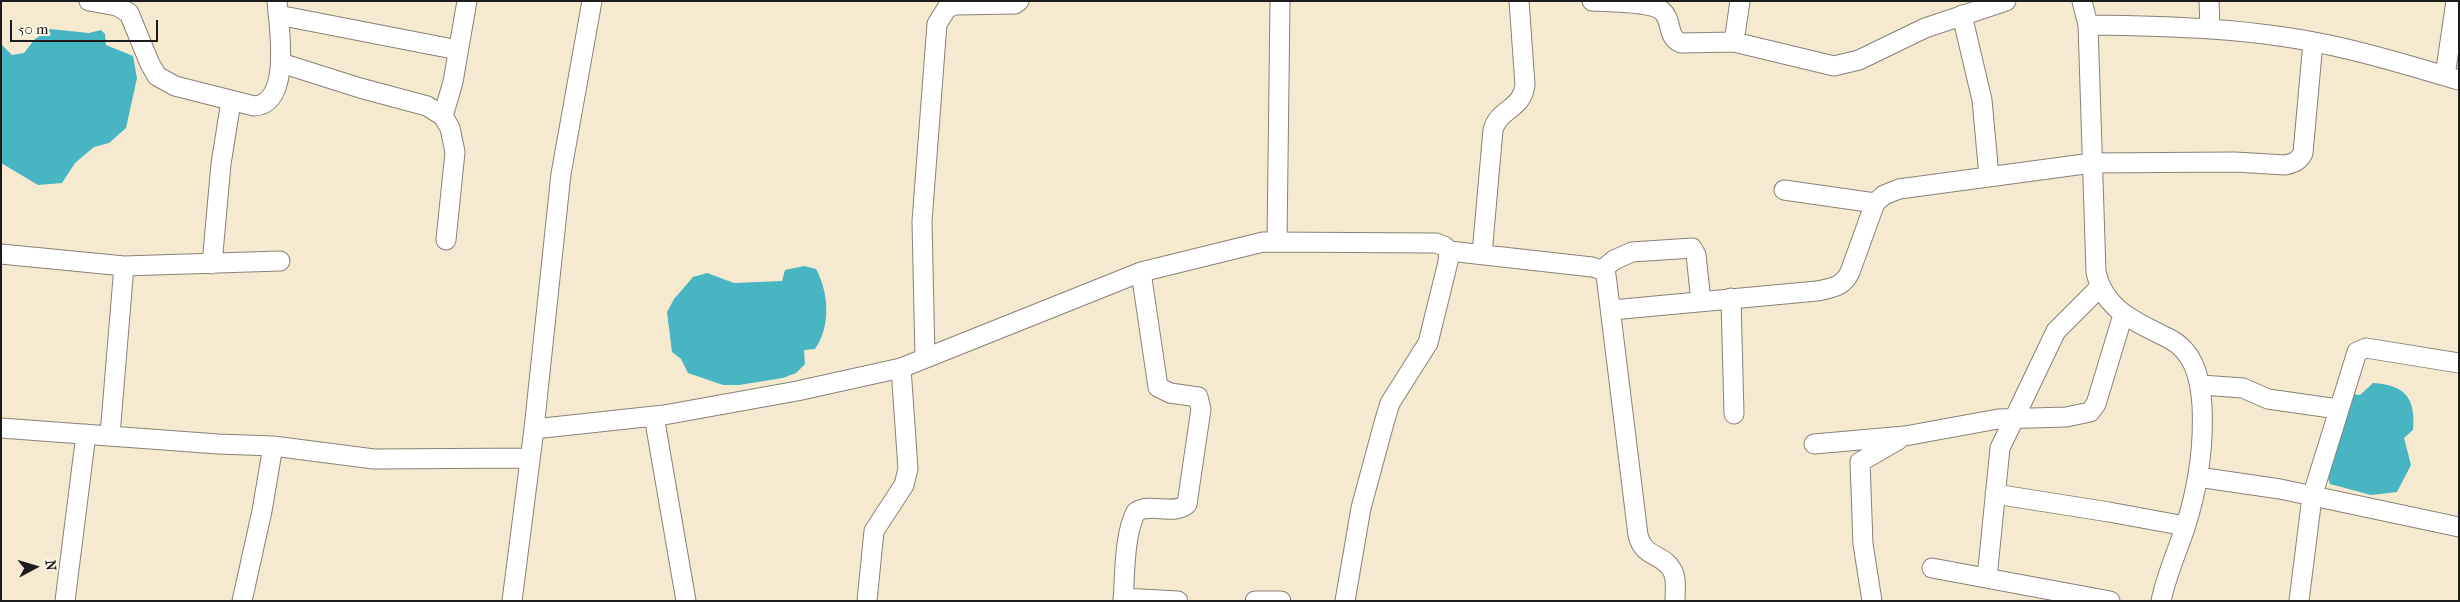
<!DOCTYPE html>
<style>
body{margin:0}
#map{position:relative;width:2460px;height:602px;overflow:hidden;background:#f5e9d0;font-family:"IM FELL French Canon",serif}
canvas{display:block}
.frame{position:absolute;inset:0;border:2px solid #1c1c1c;pointer-events:none}
.north{position:absolute;left:10px;top:542px;width:50px;height:50px;-webkit-text-stroke:4px #fcf5e5;paint-order:stroke;rotate:84deg;font-size:14px;font-weight:700;line-height:20px;text-align:center;color:#1c1c1c}
.north::after{content:'';display:block;margin:auto;width:18px;height:22px;background:#1c1c1c;clip-path:polygon(50% 0,100% 100%,50% 72%,0 100%)}
.scale{position:absolute;left:10px;top:20px;width:148px;height:22px;box-sizing:border-box;border:2px solid #1c1c1c;border-top:0;padding-left:6px;font-size:15px;line-height:18px;white-space:nowrap;color:#1c1c1c;-webkit-text-stroke:4px #fcf5e5;paint-order:stroke}
</style>
<div id="map">
<canvas width="2460" height="602"></canvas>
<div class="frame"></div>
<div class="north">N</div>
<div class="scale">50 m</div>
</div>
<script>
const g = document.querySelector('canvas').getContext('2d');
g.lineJoin = 'round';
function fill(path, color) {
  g.fillStyle = color;
  g.fill(path, 'evenodd');
}
function stroke(path, color, width, dash) {
  g.strokeStyle = color;
  g.lineWidth = width;
  g.lineCap = dash ? 'butt' : 'round';
  g.setLineDash(dash || []);
  g.stroke(path);
}
fill(new Path2D(`
 M50 29 89 33 101 30 105 34 106 45 133 56 137 78 126 128 109 143 94 147 75 163 62 183 38 185 1 163V44L12 55 24 53 35 39Z
 M804 266 816 269C829 293 831 326 815 349L804 350 805 364 796 373 783 378 739 385H723L688 373 681 359 672 352 667 312 674 299 693 277 707 273 734 283 782 281 785 270Z
 M2373 383C2405 385 2416 398 2413 430L2404 438 2411 465 2397 492 2371 495 2330 484 2325 470 2353 394 2360 395Z`), '#47b5c2');
const minor = new Path2D(`
 M89 1 117 6 129 13 150 64 157 76 175 86 254 106C292 104 279 27 277 1
 M1592 1C1608 2 1651 1 1662 11 1673 20 1666 37 1681 43L1734 42 1834 66 1859 60 1925 28 2006 1
 M2082 1 2088 25 2096 272C2104 310 2136 322 2168 338 2194 351 2200 377 2202 405 2204 447 2198 488 2185 528 2177 552 2166 576 2161 601
 M2209 1 2210 28
 M278 15 458 50
 M1962 15 1982 100 1989 176
 M2088 25C2170 26 2253 28 2334 46 2376 55 2417 68 2459 80
 M1734 42 1740 1
 M281 63 360 88 427 106 443 116 450 128 455 152 446 240
 M2445 76 2456 1
 M443 116 453 82 467 1
 M1784 190 1875 203
 M1277 242 1280 1
 M1449 251 1592 267 1602 270 1606 275 1638 535C1643 558 1663 553 1672 570 1677 578 1675 591 1675 601
 M1 254 124 266 280 261
 M1482 254 1493 130C1499 108 1522 110 1525 85L1519 1
 M212 264 221 164 231 101
 M1602 270 1614 260 1632 252 1692 248 1696 255 1701 301
 M1731 298 1734 414
 M1612 310 1817 291C1832 288 1843 287 1850 272L1875 203 1884 195 1899 189 2092 163 2235 162 2285 165C2294 163 2299 161 2303 153L2313 42
 M925 358 922 221 937 24 947 8 955 5 1015 4 1019 1
 M2201 385 2243 388 2268 399 2338 409
 M654 416 686 601
 M1 428 218 444 273 446 374 459 530 458
 M534 429 664 415 797 391 901 368 1141 272 1263 242 1436 243 1444 246 1449 251 1448 262 1428 343 1390 403 1384 423 1361 508 1345 601
 M110 435 124 266
 M1814 444 1905 436 1998 419 2066 417 2090 412 2096 404 2123 315
 M2198 477 2280 489 2459 527
 M1995 494 2109 512 2185 526
 M1932 568 2110 601
 M1987 578 2000 448 2056 331 2099 288
 M1123 598 1178 601
 M65 601 86 434
 M242 601 262 511 273 446
 M512 601 534 429 561 174 592 1
 M867 601 874 531 904 485 908 469 901 368
 M1123 601C1125 575 1124 534 1136 512 1151 502 1174 516 1187 504L1201 409 1198 397 1170 393 1158 387 1141 272
 M1255 601H1281
 M1872 601 1863 544 1860 462 1898 440
 M2299 601 2312 497 2357 352 2366 348 2459 363`);
stroke(minor, '#888276', 21);
stroke(minor, '#fff', 19);
</script>
